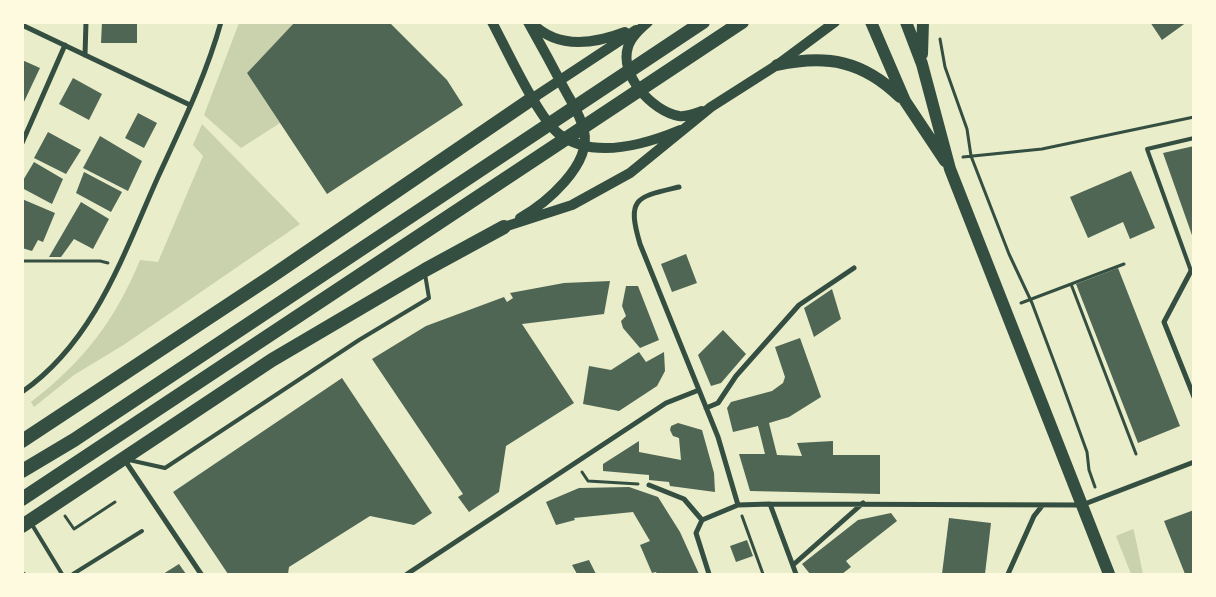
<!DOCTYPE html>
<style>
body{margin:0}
#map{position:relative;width:1216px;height:597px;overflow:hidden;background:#e9edc9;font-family:Quicksand,sans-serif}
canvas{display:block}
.frame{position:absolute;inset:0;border:24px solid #fefae0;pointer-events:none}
</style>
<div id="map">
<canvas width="1216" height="597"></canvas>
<div class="frame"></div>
</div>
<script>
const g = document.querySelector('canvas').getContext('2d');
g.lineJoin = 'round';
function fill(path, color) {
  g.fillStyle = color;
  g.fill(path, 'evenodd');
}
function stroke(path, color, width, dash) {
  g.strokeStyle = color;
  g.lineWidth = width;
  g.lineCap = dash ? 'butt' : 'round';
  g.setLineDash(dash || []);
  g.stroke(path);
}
fill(new Path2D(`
 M239 23H295L247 73 280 123 241 148 204 115Z
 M202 124 300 224 125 344 74 375 34 407 31 402C83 362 115 321 140 260L158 262 203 156 193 145Z
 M1133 529 1134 531 1143 574H1131L1116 536Z`), '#cad2ad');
fill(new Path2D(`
 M102 22H137V43H101Z
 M295 22H389L447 80 463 105 327 194 247 73Z
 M1150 22H1187L1162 40Z
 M22 60 40 68 22 106Z
 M73 78 102 94 89 120 59 104Z
 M138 113 157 123 144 148 125 138Z
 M48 132 81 150 66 174 34 158Z
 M100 136 142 161 128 191 83 168Z
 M1194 146V238H1193L1163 153Z
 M34 162 63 179 52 204 22 188V182Z
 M1131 171 1155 228 1130 239 1123 222 1088 238 1070 197Z
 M84 172 122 192 111 212 76 193Z
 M22 199 55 213 43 242 38 240 32 251 22 248Z
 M81 202 109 219 93 249 74 239 61 257H49Z
 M686 254 697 283 672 292 661 264Z
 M1118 268 1180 426 1138 443 1076 284Z
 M610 281 604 314 522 324 574 403 506 446 499 492 469 512 458 497 463 494 372 359 426 326 504 297 507 302 513 298 510 293 564 283Z
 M626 286H638L659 340 640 348 623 328 621 321 626 316 622 306Z
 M832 289 841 319 814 337 804 308Z
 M723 330 746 354 721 383 711 386 698 355Z
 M800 338 821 397 789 417 769 423 777 455 802 456 797 443 833 441V455H880V494L750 491 739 454H765L758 426 733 432 727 408 731 402 772 391 783 383 785 377 775 347Z
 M639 352 646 362 664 352 665 371 657 386 619 411 583 404 589 366 611 370Z
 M342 378 432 513 414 525 370 516 289 567 288 574H228L173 492Z
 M678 423 702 430 714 473 715 492 670 486 669 482 649 480V475L603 471V464L639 441V452L681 460 679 438 673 436 670 430 671 426Z
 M629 487 658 497 680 532 699 574H657L656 572 652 573 640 545 650 541 633 512 574 518 575 520 556 525 546 502 579 488Z
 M1194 510V574H1185L1164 521Z
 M891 513 897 521 846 561 851 567 842 574H810L802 564 858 520Z
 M949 518 991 523 985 574H942Z
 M747 540 753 556 736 562 730 546Z
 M589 560 596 574H577L572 565Z
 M179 564 186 574H163Z`), '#4f6655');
stroke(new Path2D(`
 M940 39 945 67 967 129 971 156 1009 254 1032 303 1059 375 1087 452 1089 470 1095 487
 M963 157 1042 149 1194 117
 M22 261H100L108 263
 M1071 284 1136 454
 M1021 303 1124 264
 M582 472 588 481 638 484
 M65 516 74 529 115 502
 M742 516 763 574`), '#344e41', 3);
stroke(new Path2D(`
 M1194 138 1147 149 1191 271 1194 270
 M129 460 165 468 359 340 429 298 425 274
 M31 523 62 574
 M22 573 24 574
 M73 574 142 531`), '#344e41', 4);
stroke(new Path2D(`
 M22 25 190 105
 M85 55 86 22
 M22 143 65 45
 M679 187C637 197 626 197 640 244L718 437 738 505
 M1191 271 1164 322 1194 397
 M22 392C95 341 123 255 158 177 181 127 206 76 221 22
 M706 408 718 403 736 376 799 305 854 268
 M124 459 201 574
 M649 485 684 499 702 520
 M770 504 1082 505 1194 462
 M793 565 863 503
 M407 574 666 403 699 390
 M709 574 696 533 702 520 738 505 770 504 796 574
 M1008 574 1034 516 1042 506`), '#344e41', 5);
stroke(new Path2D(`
 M492 22C506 48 538 118 559 134 593 160 644 145 680 130
 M648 22C640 29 631 37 628 47 619 75 652 111 679 116 687 117 694 114 702 111
 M532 23C558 50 594 44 625 32
 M533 98 636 30
 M520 218C545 204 592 165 584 131 581 116 572 103 565 90 553 67 541 45 528 22
 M504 227 572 205 630 173 711 107 777 65 835 22`), '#344e41', 10);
stroke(new Path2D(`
 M871 22 905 101 945 161
 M906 22 922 64 950 169 1109 574
 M922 54 923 22
 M777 65C827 54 863 61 900 97`), '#344e41', 12);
stroke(new Path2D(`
 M22 441 272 276 533 98
 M22 471 74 440 703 22
 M22 499 742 22
 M22 526 272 360 425 270 504 227`), '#344e41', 14);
</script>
